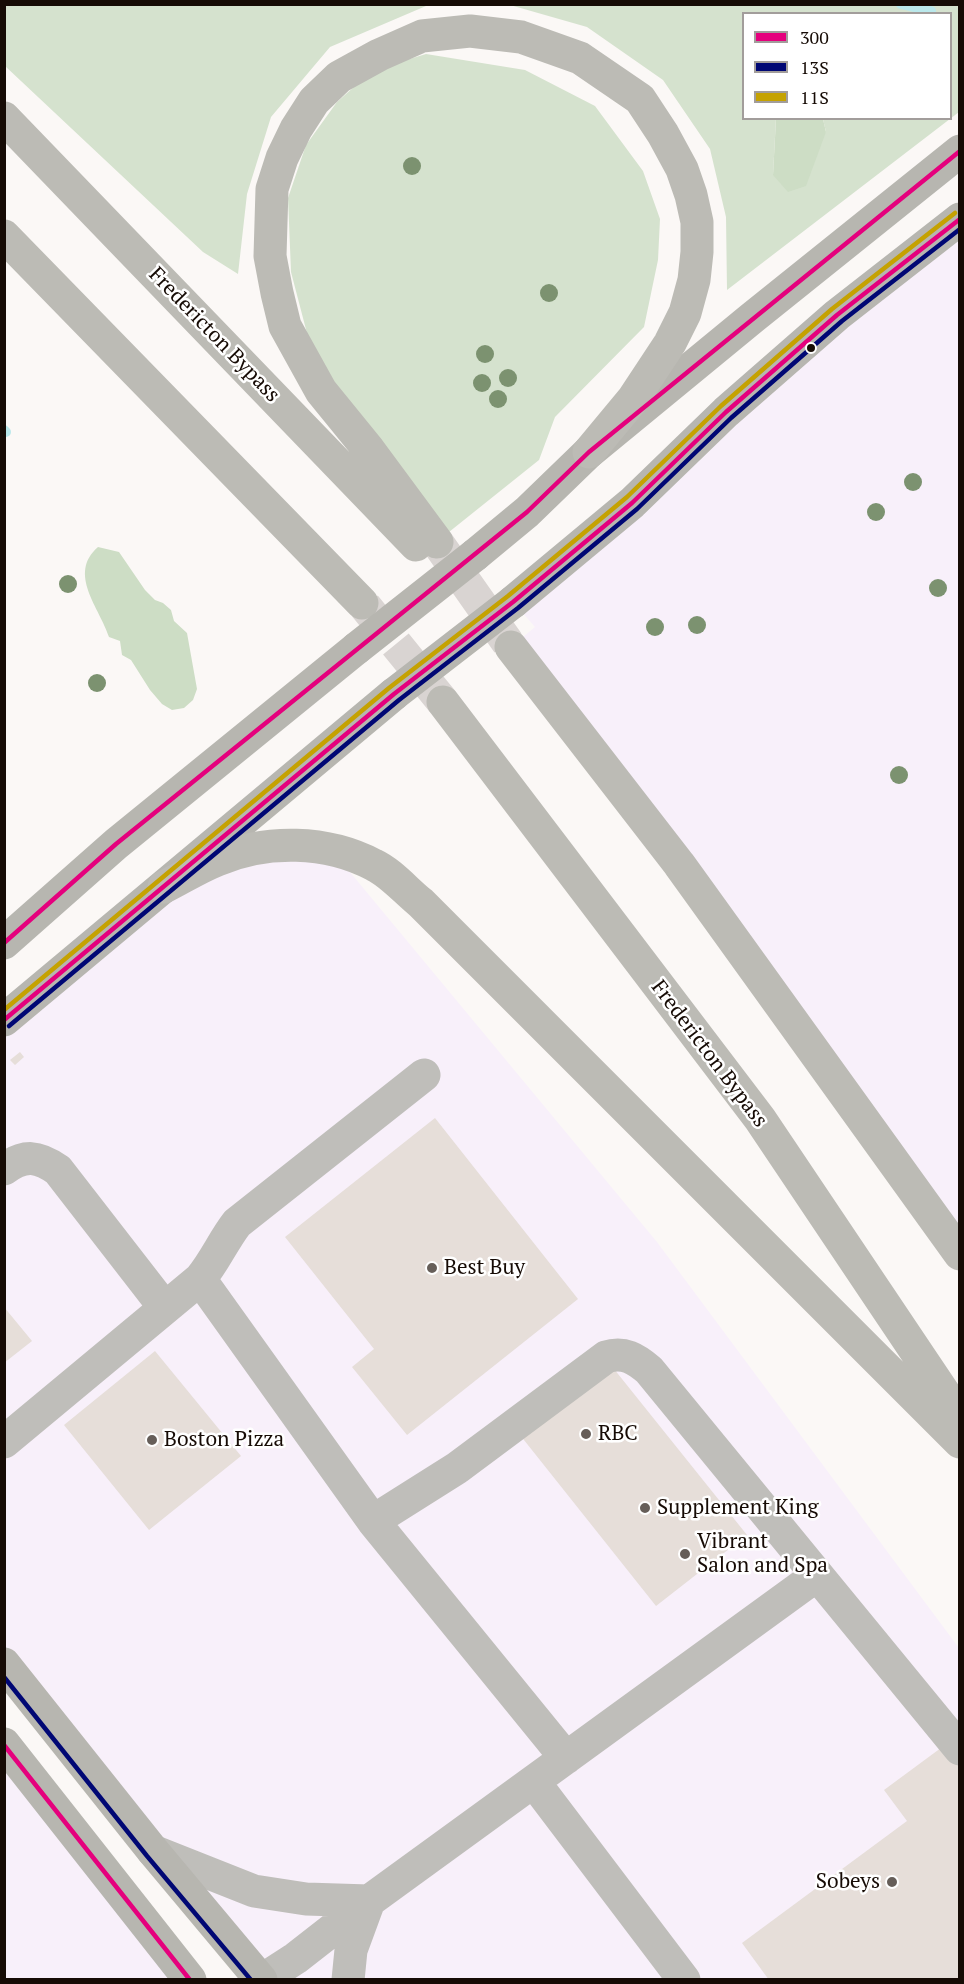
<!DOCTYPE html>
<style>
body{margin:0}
#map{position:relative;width:964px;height:1984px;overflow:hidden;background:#fbf8f6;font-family:"PT Serif",serif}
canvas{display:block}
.frame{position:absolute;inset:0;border:6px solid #160b05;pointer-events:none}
.legend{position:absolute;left:742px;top:12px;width:210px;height:108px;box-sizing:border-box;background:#fff;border:2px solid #a29d9b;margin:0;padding:8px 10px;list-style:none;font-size:18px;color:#160b05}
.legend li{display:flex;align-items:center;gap:12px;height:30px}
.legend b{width:30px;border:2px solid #a29d9b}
</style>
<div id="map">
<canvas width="964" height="1984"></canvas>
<div class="frame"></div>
<ul class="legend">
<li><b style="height:8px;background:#e5007d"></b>300</li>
<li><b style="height:8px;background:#000774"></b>13S</li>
<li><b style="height:8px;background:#c5a201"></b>11S</li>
</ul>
</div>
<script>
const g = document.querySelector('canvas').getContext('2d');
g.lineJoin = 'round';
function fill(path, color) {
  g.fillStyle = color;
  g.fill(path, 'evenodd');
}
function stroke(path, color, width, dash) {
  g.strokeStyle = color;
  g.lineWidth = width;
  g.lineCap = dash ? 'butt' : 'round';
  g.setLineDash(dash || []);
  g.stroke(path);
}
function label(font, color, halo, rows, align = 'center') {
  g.font = font + ' "PT Serif",serif';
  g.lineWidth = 5;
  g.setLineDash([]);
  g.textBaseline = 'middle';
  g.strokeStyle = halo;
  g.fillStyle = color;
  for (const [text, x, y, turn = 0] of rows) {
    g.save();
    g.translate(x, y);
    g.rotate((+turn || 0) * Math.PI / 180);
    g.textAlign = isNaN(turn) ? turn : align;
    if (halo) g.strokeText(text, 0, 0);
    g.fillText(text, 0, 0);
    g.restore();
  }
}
fill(new Path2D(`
 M959 219V1254L511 647 535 627 513 602Z
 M330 848 657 1242 959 1648V1979H261L5 1664V1020L218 859Z
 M4 1744 190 1979H5Z`), '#f8f0fa');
fill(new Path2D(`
 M4 5 5 4 446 5 426 6 330 47 271 117 247 194 238 274 203 252 5 66Z
 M510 5H959V112L727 290 726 217 710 149 663 80 587 27ZM744 14H950V118L823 119 826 132 773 175 776 118H744Z
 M426 54 525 70 595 106 643 171 660 219 658 260 644 327 555 417 539 460 444 536 342 404 309 341 291 272 288 198 306 145 337 102 373 70Z`), '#d5e2ce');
fill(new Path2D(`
 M776 119H823L826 132 806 186 788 192 773 175Z
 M98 547 119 552 145 590 155 600 163 603 171 610 174 621 187 633 197 689 193 700 184 708 172 710 162 704 150 690 131 660 122 655 120 641 109 637C100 608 67 574 98 547Z`), '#cdddc5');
stroke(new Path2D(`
 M901 4 931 11
 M4 430 6 432`), '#bae8eb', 10);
fill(new Path2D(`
 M20 1052 24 1057 15 1065 10 1060Z
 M435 1118 578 1299 407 1435 352 1367 374 1349 285 1237Z
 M4 1307 32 1341 4 1363Z
 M155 1351 241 1456 149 1530 64 1425Z
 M610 1364 747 1535 656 1606 520 1435Z
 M949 1742 960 1756V1980H769L742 1943 907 1821 884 1790Z`), '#e6ded9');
stroke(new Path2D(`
 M437 542 508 643
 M365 606 443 702`), '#d9d4d2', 33, [33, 16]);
stroke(new Path2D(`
 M4 1169C25 1154 38 1156 58 1170L165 1308
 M200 1279 373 1521 566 1758
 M4 1442 200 1279C215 1261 223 1241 237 1223L424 1075
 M373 1521 457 1468 606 1357C624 1351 636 1359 649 1370L960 1749
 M534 1782 684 1980
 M153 1851 254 1891 306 1899 369 1901 351 1950 348 1980
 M262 1980 296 1958 369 1901 816 1576`), '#bfbeba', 33);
stroke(new Path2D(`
 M475 555 527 512 589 452 752 318 960 151
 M513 602 632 503 726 412 837 315 960 219
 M4 943 116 844 357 648
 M4 1020 394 694
 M4 1664 153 1851 261 1980
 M4 1744 190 1980`), '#b7b6b0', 33);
stroke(new Path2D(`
 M4 118 416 545
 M4 236 362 603
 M437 542 369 450 321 391 285 326 277 293 270 256 272 189 282 158 296 129 314 101 339 77 379 55 422 36 470 31 521 37 580 58 640 99 663 134 682 169 691 195 697 222V252L694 280 685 313 670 343 633 399 589 452
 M511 647 679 864 960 1254
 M443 702 760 1119 960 1417
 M164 887C182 878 199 867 217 860 266 839 327 840 374 865 391 873 406 891 421 903L960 1442`), '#bcbbb5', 33);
stroke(new Path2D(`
 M357 648 475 555
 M394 694 513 602`), '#b7b6b0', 33);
stroke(new Path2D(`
 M4 943 116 844 527 512 589 452 960 151
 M4 1020 394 694 513 602 632 503 726 412 837 315 960 219
 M4 1745 190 1980`), '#e5007d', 4.5);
stroke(new Path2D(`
 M9 1026 399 700 518 608 637 509 731 418 842 321 960 229
 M4 1677 147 1856 251 1980`), '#000774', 4.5);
stroke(new Path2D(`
 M4 1010 389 688 508 596 627 497 721 406 832 309 955 213`), '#c5a201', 4.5);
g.fillStyle = '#7c9270';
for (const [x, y] of [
 [412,166],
 [549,293],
 [485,354],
 [508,378],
 [482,383],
 [498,399],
 [913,482],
 [876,512],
 [68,584],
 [938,588],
 [697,625],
 [655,627],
 [97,683],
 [899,775]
]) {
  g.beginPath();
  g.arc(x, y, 9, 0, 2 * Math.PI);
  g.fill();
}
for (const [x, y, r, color] of [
 [811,348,5,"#160b05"],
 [432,1268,6,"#665e59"],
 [586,1434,6,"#665e59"],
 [152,1440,6,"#665e59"],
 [645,1508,6,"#665e59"],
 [685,1554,6,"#665e59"],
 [892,1882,6,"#665e59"]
]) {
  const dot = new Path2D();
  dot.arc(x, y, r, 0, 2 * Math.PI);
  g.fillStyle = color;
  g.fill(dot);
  stroke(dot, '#fff', 2);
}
label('21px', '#160b05', '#fff', [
 ["Fredericton Bypass",214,335,46],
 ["Fredericton Bypass",709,1054,53]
]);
label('21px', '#160b05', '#fff', [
 ["Best Buy",444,1268],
 ["RBC",598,1434],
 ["Boston Pizza",164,1440],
 ["Supplement King",657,1508],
 ["Vibrant",697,1542],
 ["Salon and Spa",697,1566],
 ["Sobeys",880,1882,"right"]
], 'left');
</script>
